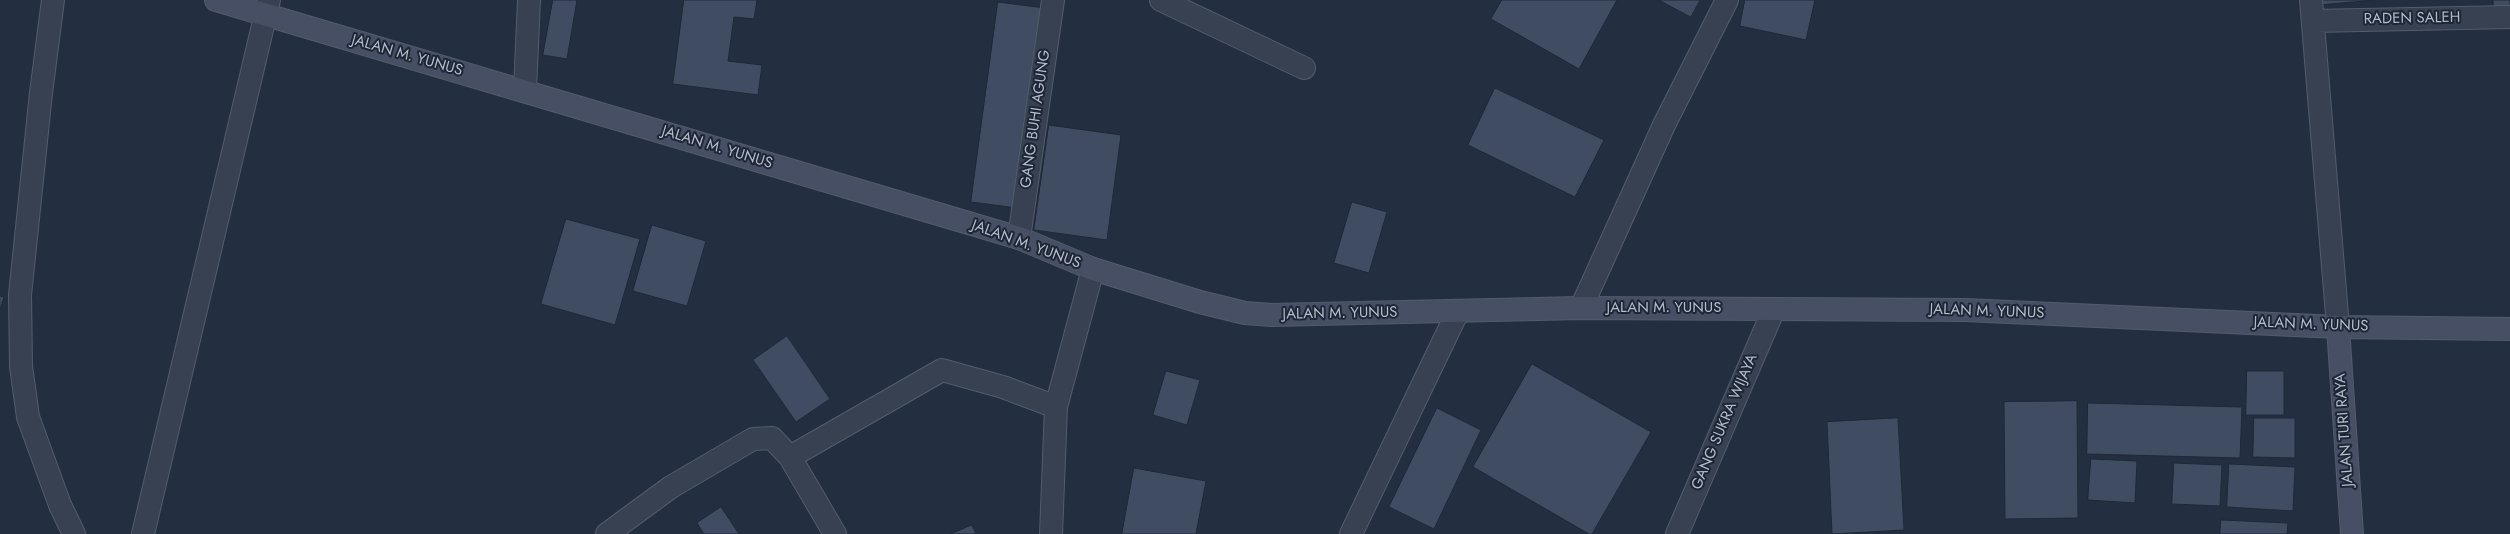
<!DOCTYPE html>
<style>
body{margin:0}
canvas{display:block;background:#242e41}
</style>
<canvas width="2510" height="534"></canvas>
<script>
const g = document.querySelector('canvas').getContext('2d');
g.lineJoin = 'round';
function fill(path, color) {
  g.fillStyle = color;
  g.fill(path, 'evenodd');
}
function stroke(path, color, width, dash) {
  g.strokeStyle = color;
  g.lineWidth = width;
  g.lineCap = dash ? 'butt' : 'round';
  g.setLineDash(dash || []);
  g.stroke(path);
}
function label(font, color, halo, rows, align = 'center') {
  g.font = font + ' Jost,sans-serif';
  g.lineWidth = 4;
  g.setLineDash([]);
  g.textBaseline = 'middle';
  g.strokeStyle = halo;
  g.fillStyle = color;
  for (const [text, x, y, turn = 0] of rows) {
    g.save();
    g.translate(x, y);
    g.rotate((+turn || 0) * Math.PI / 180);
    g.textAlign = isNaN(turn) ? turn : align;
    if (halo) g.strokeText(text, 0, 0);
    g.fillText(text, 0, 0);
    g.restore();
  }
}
const building = new Path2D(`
 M553 0H577L567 59 543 55Z
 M684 0H757L754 19 734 17 728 61 762 65 758 95 673 84Z
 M1502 0H1617L1579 69 1491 19Z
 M1659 0H1700L1691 17Z
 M1745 0H1815L1806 40 1740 26Z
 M2319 0H2376L2319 5Z
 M2493 0H2510V6L2494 8Z
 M998 2 1045 8 1017 208 971 202Z
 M1495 88 1604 140 1575 197 1468 145Z
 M1049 125 1121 135 1107 240 1034 230Z
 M1352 202 1387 212 1369 273 1334 263Z
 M566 219 640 239 615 325 541 304Z
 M652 225 706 241 687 306 633 291Z
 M0 296 4 297 0 310Z
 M787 336 830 399 796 422 753 360Z
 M1532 364 1651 432 1592 534H1589L1473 467Z
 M1166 371 1200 380 1187 425 1153 415Z
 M2247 371H2284V415H2246Z
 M2077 401 2078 518 2005 519 2004 402Z
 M2088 403 2242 407 2240 458 2087 454Z
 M1437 408 1481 430 1434 529 1389 507Z
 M1898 418 1904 530 1832 534 1827 422Z
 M2254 418H2295V458L2253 457Z
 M2091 459 2137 461 2135 503 2088 500Z
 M2174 463 2222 465 2220 506 2172 504Z
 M2229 464 2295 467 2293 511 2227 507Z
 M1134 468 1206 481 1196 534H1122Z
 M721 507 739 534H704L697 523Z
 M2221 520 2288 523 2287 534H2220Z
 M972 525 976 534H951Z`);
fill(building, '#404c61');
stroke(building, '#1f2838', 1);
const street = new Path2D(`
 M53 0 41 93 20 295 21 366 28 417 60 505 74 534
 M1161 0 1304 68
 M2311 0 2338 327
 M2313 21 2510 17
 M525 90 529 0
 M1019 238 1053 0
 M1581 308 1664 125 1727 0
 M790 457 835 534
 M143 534 269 0
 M607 534 671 487 753 439 772 438 790 457 942 370 1003 387 1056 407
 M1051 534 1056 407 1093 269
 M1351 534 1458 311
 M1677 534 1774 309`);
const secondary = new Path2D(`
 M216 0 1019 238 1093 269 1200 302 1245 313 1272 315 1581 308 1965 310 2338 327 2510 329
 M2338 327 2352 534`);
stroke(street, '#535c6b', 24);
stroke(secondary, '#535c6b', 24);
stroke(street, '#384151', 22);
stroke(secondary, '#464f64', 22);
label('15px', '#b5bccb', '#1d2636', [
 ["RADEN SALEH",2412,19,-1],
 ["JALAN M. YUNUS",407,56,16],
 ["GANG BUHI AGUNG",1036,119,-82],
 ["JALAN M. YUNUS",717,148,17],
 ["JALAN M. YUNUS",1026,245,20],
 ["JALAN M. YUNUS",1664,308],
 ["JALAN M. YUNUS",1987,312,2],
 ["JALAN M. YUNUS",1340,314,-1],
 ["JALAN M. YUNUS",2311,325,2],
 ["GANG SUKRA WIJAYA",1725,422,-67],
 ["JALAN TURI RAYA",2345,430,-94]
]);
</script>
